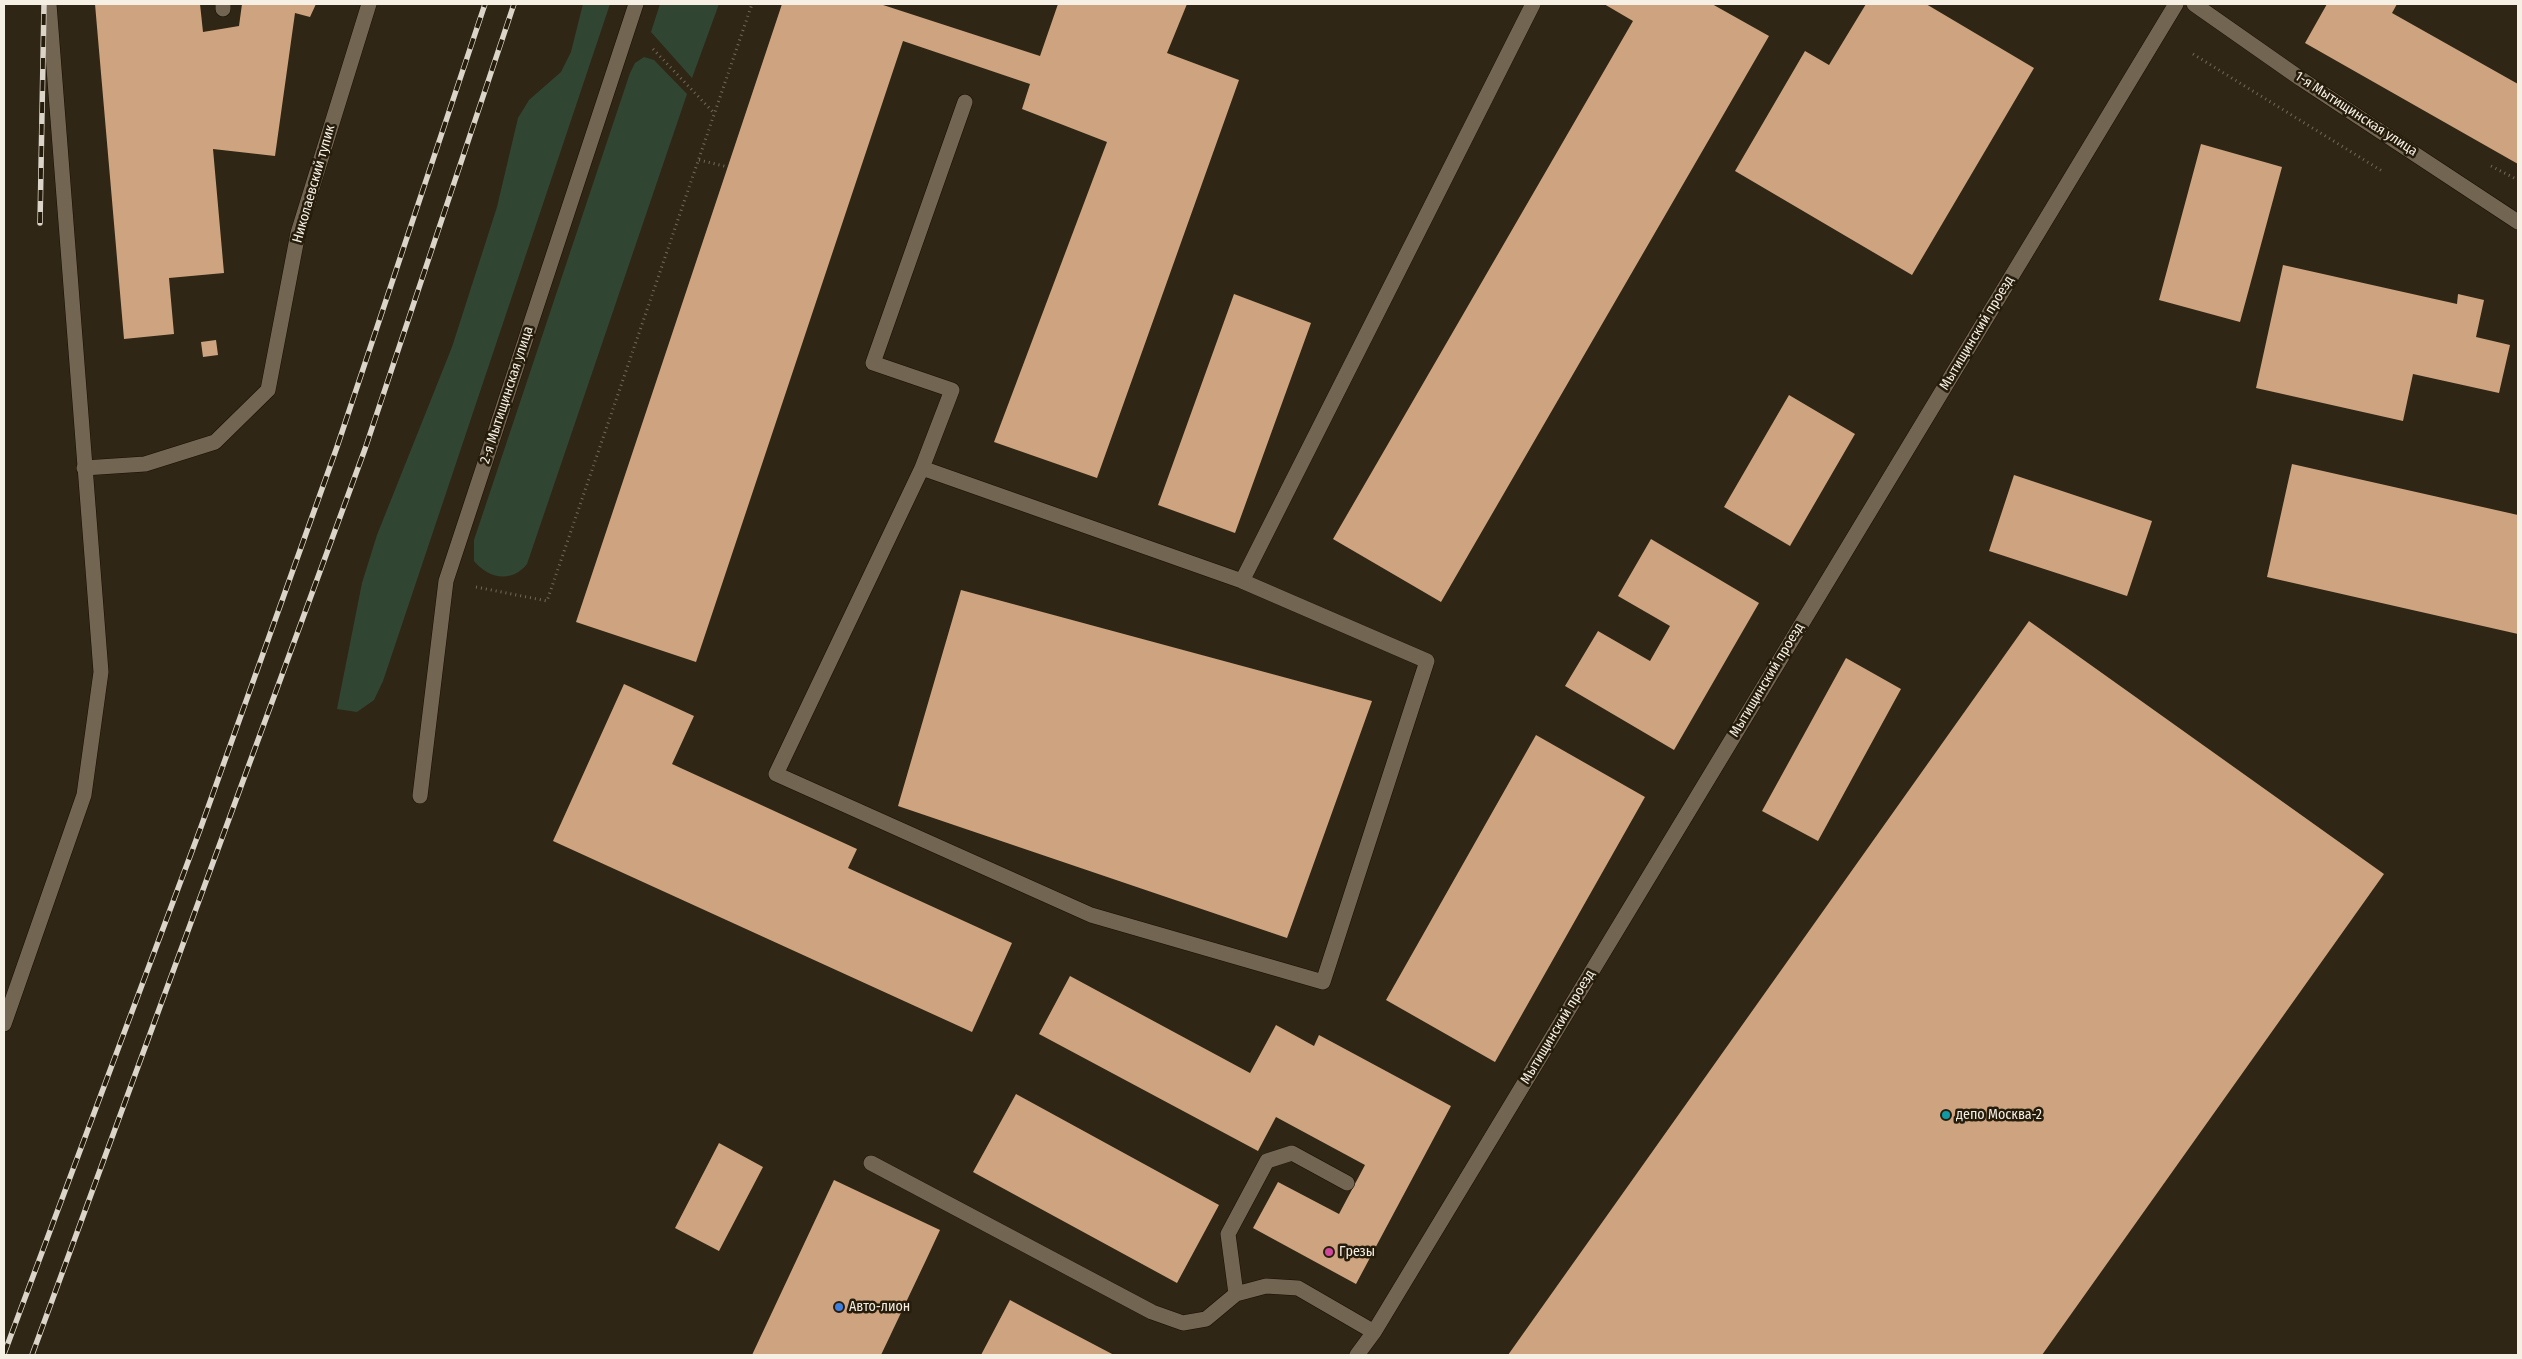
<!DOCTYPE html>
<meta charset="utf-8">
<style>
body{margin:0}
#map{position:relative;width:2522px;height:1359px;overflow:hidden;background:#302615;font-family:"Fira Sans Condensed",sans-serif}
canvas{display:block}
.frame{position:absolute;inset:0;border:5px solid #f6efe4;pointer-events:none}
</style>
<div id="map">
<canvas width="2522" height="1359"></canvas>
<div class="frame"></div>
</div>
<script>
const g = document.querySelector('canvas').getContext('2d');
g.lineJoin = 'round';
function fill(path, color) {
  g.fillStyle = color;
  g.fill(path, 'evenodd');
}
function stroke(path, color, width, dash) {
  g.strokeStyle = color;
  g.lineWidth = width;
  g.lineCap = dash ? 'butt' : 'round';
  g.setLineDash(dash || []);
  g.stroke(path);
}
function label(font, color, halo, rows, align = 'center') {
  g.font = font + ' "Fira Sans Condensed",sans-serif';
  g.lineWidth = 5;
  g.setLineDash([]);
  g.textBaseline = 'middle';
  g.strokeStyle = halo;
  g.fillStyle = color;
  for (const [text, x, y, turn = 0] of rows) {
    g.save();
    g.translate(x, y);
    g.rotate((+turn || 0) * Math.PI / 180);
    g.textAlign = isNaN(turn) ? turn : align;
    if (halo) g.strokeText(text, 0, 0);
    g.fillText(text, 0, 0);
    g.restore();
  }
}
fill(new Path2D(`
 M583 4H610L383 681 374 700 357 712 337 709 362 583 377 535 452 347 497 207 518 118 529 100 561 72 571 52Z
 M660 4H719L692 78 651 32Z
 M644 57 654 60 687 94 527 564C512 583 489 579 474 561V540L630 73 635 63Z`), '#314632');
fill(new Path2D(`
 M95 4H200L203 32 239 26 242 4H316L310 17 295 13 275 156 213 149 224 273 169 278 174 334 124 339Z
 M782 4H880L1040 56 1058 4H1187L1167 53 1239 80 1097 478 994 442 1107 142 1022 109 1030 84 903 41 696 662 576 622Z
 M1604 4H1712L1769 36 1441 602 1333 539 1633 21Z
 M1866 4H1926L2034 68 1912 275 1735 171 1805 51 1829 65Z
 M2327 4H2397L2392 13 2518 84V164L2305 43Z
 M2201 144 2282 167 2240 322 2159 300Z
 M2283 265 2457 304 2458 294 2484 300 2476 337 2510 345 2499 393 2413 374 2403 421 2256 388Z
 M1234 294 1311 323 1235 533 1158 505Z
 M216 340 218 355 203 357 201 342Z
 M1789 395 1855 434 1790 546 1724 507Z
 M2292 464 2518 515V634L2267 577Z
 M2014 475 2152 521 2127 596 1989 551Z
 M1651 539 1759 603 1674 750 1565 686 1598 631 1650 661 1670 626 1618 596Z
 M961 590 1372 701 1287 938 898 806Z
 M2029 621 2384 874 2042 1355H1508Z
 M1846 658 1901 689 1818 841 1762 811Z
 M624 684 694 716 672 764 857 849 848 868 1012 943 972 1032 553 841Z
 M1536 735 1645 797 1495 1062 1386 1000Z
 M1070 976 1250 1073 1276 1025 1314 1046 1319 1035 1451 1106 1356 1284 1253 1228 1278 1182 1339 1214 1365 1165 1276 1117 1258 1151 1039 1034Z
 M1016 1094 1219 1205 1177 1283 973 1172Z
 M719 1143 763 1167 719 1251 675 1228Z
 M834 1180 940 1230 927 1258 881 1355H752Z
 M1010 1300 1036 1314 1114 1355H981Z`), '#cda47f');
const minor = new Path2D(`
 M223 4V9
 M2194 4 2301 79 2518 222
 M965 102 873 363 952 390 922 468 1242 581 1533 4
 M84 468 145 464 215 442 268 390 298 233 369 4
 M922 468 776 774 1091 915 1323 982 1427 661 1242 581
 M420 796 446 581 636 4
 M4 1024 84 795 101 672 49 4
 M871 1163 1152 1312 1183 1323 1206 1319 1236 1294 1266 1286 1298 1288 1374 1332
 M1236 1294 1228 1234 1267 1161 1292 1153 1347 1183
 M1357 1355 1374 1332 2176 4`);
stroke(minor, '#180e01', 16);
stroke(new Path2D(`
 M653 49 714 113
 M2193 54 2382 171
 M699 160 728 167
 M2491 166 2518 180
 M476 587 547 601 752 4`), '#736a5b', 3, [1, 4]);
stroke(minor, '#726552', 15);
const rail = new Path2D(`
 M40 223 44 4
 M4 1354 201 827 337 447 485 4
 M32 1355 365 449 514 4`);
stroke(rail, '#dbd4c8', 5.5);
stroke(rail, '#261c0b', 4, [11]);
for (const [x, y, r, color] of [
 [1946,1115,5,"#0f9aa8"],
 [1329,1252,5,"#d1479c"],
 [839,1307,5,"#3f7fe0"]
]) {
  const dot = new Path2D();
  dot.arc(x, y, r, 0, 2 * Math.PI);
  g.fillStyle = color;
  g.fill(dot);
  stroke(dot, '#261c0b', 2);
}
label('14px', '#f6efe4', '#261c0b', [
 ["1-я Мытищинская улица",2356,114,33],
 ["Николаевский тупик",314,184,-74],
 ["Мытищинский проезд",1977,333,-59],
 ["2-я Мытищинская улица",507,395,-72],
 ["Мытищинский проезд",1767,680,-59],
 ["Мытищинский проезд",1558,1027,-59]
]);
label('14px', '#f6efe4', '#261c0b', [
 ["депо Москва-2",1956,1115],
 ["Грезы",1339,1252],
 ["Авто-лион",849,1307]
], 'left');
</script>
